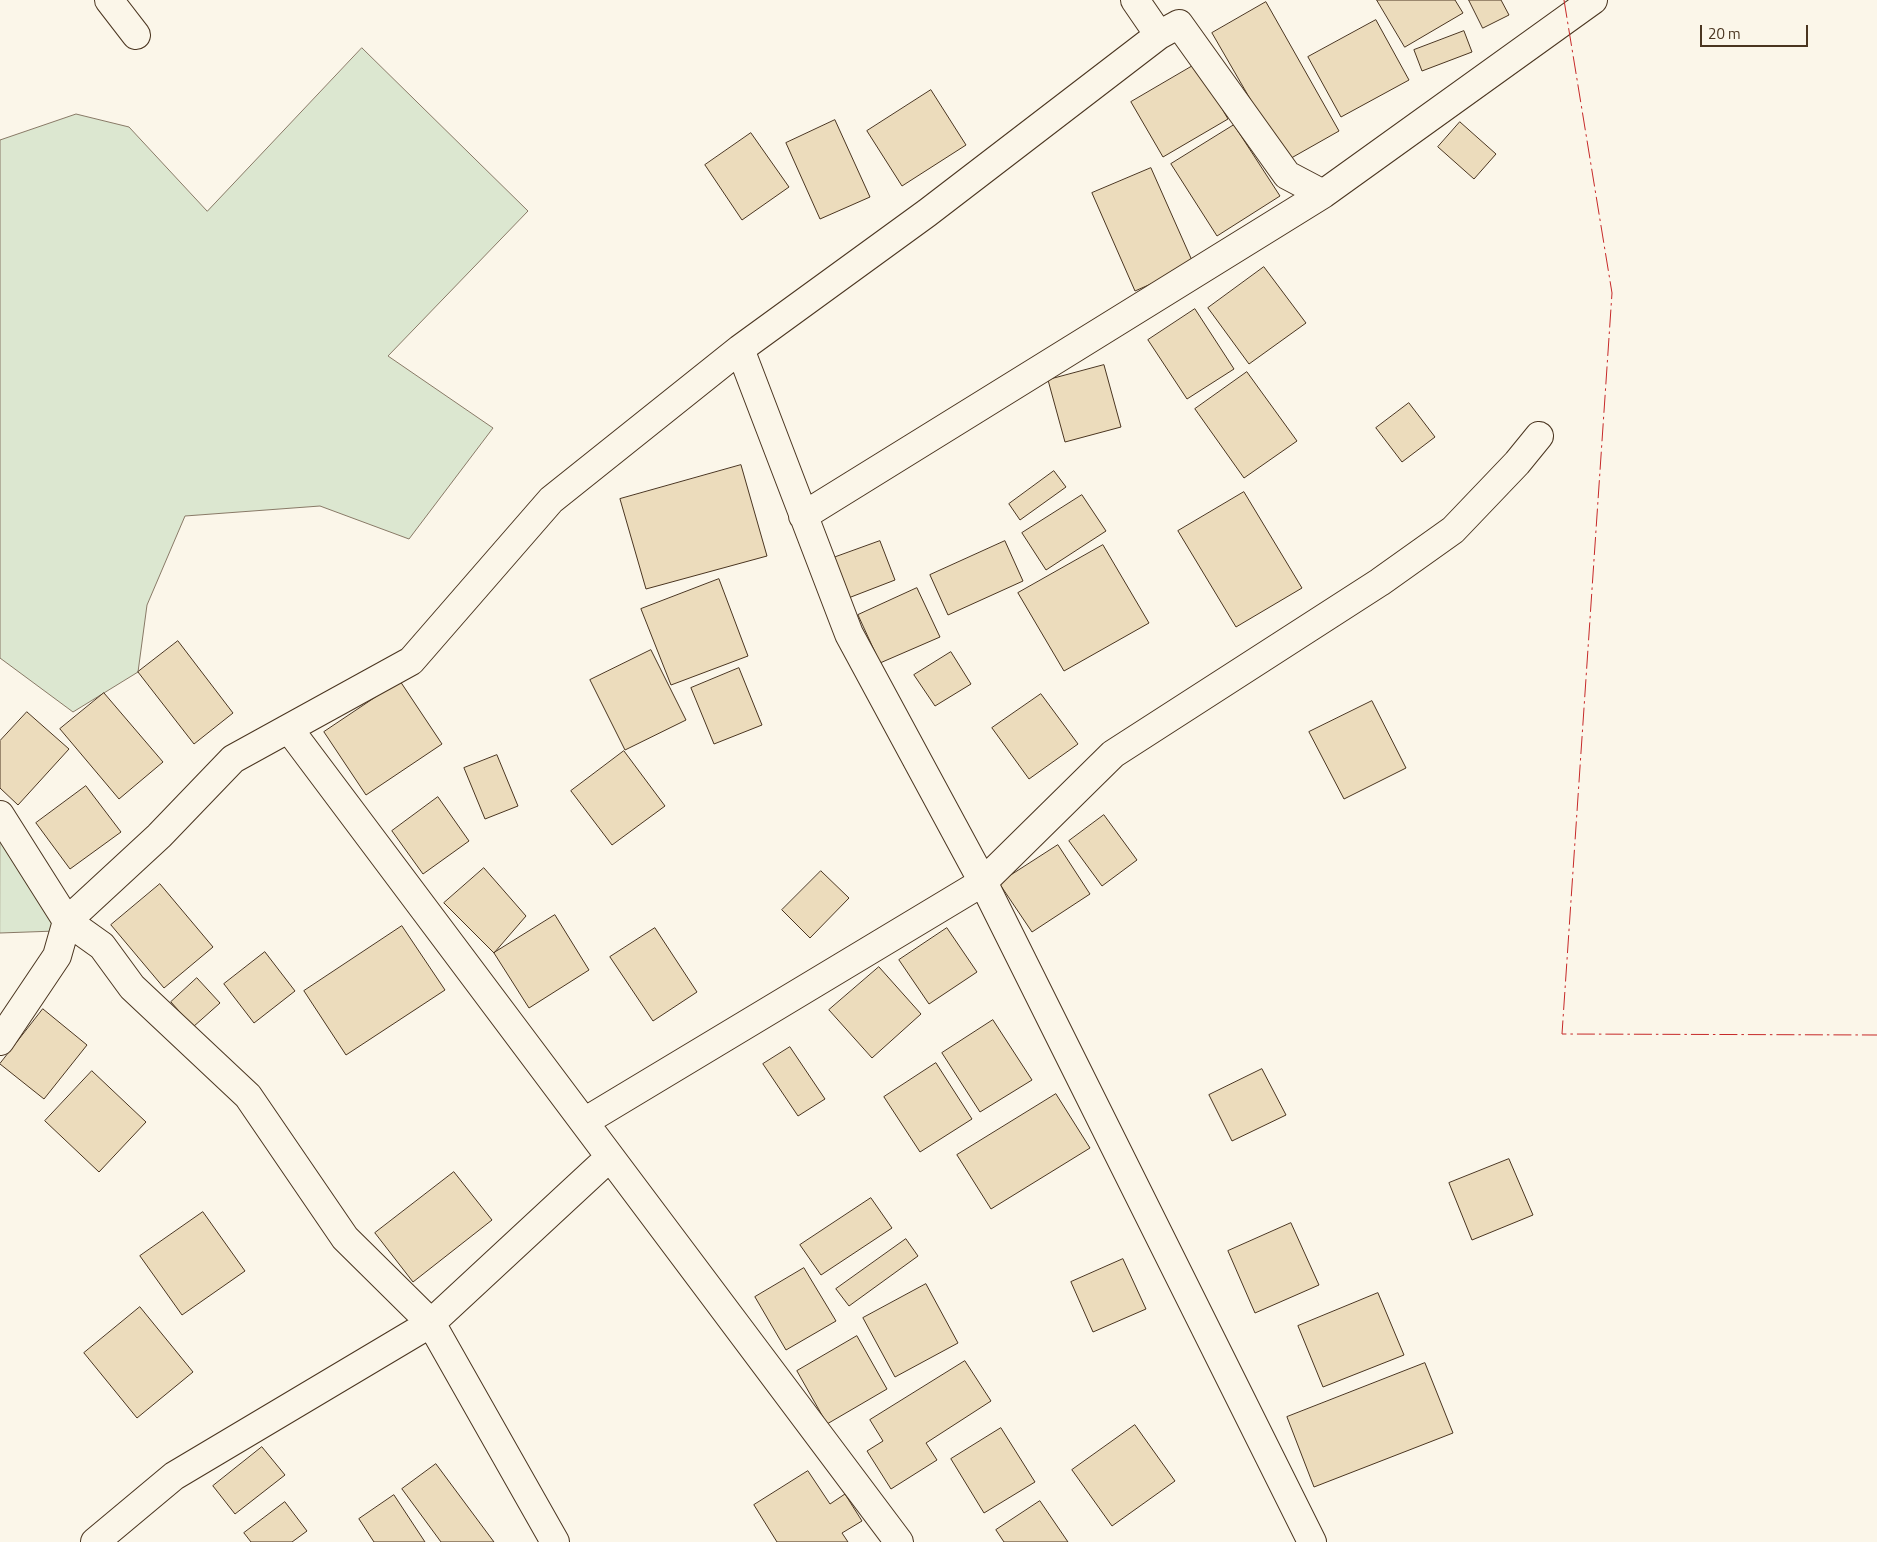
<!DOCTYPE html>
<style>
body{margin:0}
#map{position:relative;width:1877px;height:1542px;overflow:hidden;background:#fbf6e9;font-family:"Titillium Web",sans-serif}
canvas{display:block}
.scale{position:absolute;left:1700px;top:25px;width:108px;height:22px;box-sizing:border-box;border:2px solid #4a3520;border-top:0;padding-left:6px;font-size:15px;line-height:18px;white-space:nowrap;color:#4a3520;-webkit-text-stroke:4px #fbf6e9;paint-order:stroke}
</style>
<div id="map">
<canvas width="1877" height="1542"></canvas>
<div class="scale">20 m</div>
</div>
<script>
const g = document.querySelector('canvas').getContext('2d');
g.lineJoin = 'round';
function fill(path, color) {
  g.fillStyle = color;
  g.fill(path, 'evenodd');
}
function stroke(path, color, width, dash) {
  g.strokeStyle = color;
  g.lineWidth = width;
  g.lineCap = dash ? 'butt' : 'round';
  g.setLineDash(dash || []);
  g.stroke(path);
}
const green = new Path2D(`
 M362 48 528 211 388 356 493 428 409 539 320 506 185 516 147 605 138 672 73 712 0 658V140L76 114 129 127 207 211Z
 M0 827 56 931 0 933Z`);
fill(green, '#dce7d0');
stroke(green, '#887966', 1);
const building = new Path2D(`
 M1377 0H1455L1463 13 1405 47Z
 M1469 0H1501L1509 15 1483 28Z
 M1266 2 1339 131 1286 161 1212 33Z
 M1376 20 1409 80 1341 117 1308 57Z
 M1464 31 1472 52 1422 71 1414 50Z
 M1196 64 1228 119 1163 157 1131 102Z
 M931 90 966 145 902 186 867 131Z
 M835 120 870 197 820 219 786 143Z
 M1460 122 1496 154 1474 179 1438 147Z
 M1234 125 1280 196 1217 236 1171 164Z
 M751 133 789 187 742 220 705 165Z
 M1151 168 1194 265 1135 291 1092 193Z
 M1264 267 1306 323 1249 364 1208 308Z
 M1195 309 1234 369 1187 399 1148 340Z
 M1104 365 1121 427 1065 442 1048 380Z
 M1247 372 1297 441 1244 478 1195 409Z
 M1409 403 1435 437 1402 462 1376 428Z
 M741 465 767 556 646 589 620 499Z
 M1054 471 1066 487 1020 520 1009 504Z
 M1244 492 1302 588 1236 627 1178 531Z
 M1082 495 1106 531 1046 570 1022 533Z
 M880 541 895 580 838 602 822 562Z
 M1005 541 1023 581 948 615 930 575Z
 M1103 545 1149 623 1064 671 1018 593Z
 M719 579 748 656 671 685 641 609Z
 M917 588 940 637 880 663 858 615Z
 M178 641 233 713 194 744 138 672Z
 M651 650 686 720 625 750 590 680Z
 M951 652 971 684 935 706 914 675Z
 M739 668 762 725 714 744 691 688Z
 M400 681 442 744 366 795 324 732Z
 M104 693 163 762 119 799 60 729Z
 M1041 694 1078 744 1029 779 992 728Z
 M1372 701 1406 768 1344 799 1309 732Z
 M27 712 69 749 18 805 0 788V741Z
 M624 751 665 806 612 845 571 791Z
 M497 755 518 806 485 819 464 768Z
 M86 786 121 832 70 869 36 823Z
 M438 797 469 841 423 874 392 831Z
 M1104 815 1137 860 1102 886 1069 841Z
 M1058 845 1090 894 1032 932 999 883Z
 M484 868 526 916 494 953 444 903Z
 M821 871 849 898 810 938 782 910Z
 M160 884 213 947 164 988 111 925Z
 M555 915 589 970 529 1008 494 953Z
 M402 926 445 990 346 1055 304 991Z
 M655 928 697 992 653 1021 610 957Z
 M947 928 977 972 929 1004 899 960Z
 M265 952 295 991 254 1023 224 984Z
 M879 967 921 1014 872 1058 829 1010Z
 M197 978 220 1003 193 1027 171 1002Z
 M43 1009 87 1045 44 1099 0 1064Z
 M993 1020 1032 1080 980 1112 942 1053Z
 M790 1047 825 1099 798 1116 763 1064Z
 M936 1063 972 1119 920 1152 884 1097Z
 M1262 1069 1286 1115 1232 1141 1209 1095Z
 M92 1071 146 1122 99 1172 45 1121Z
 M1056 1094 1090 1148 991 1209 957 1155Z
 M1509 1159 1533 1215 1472 1240 1449 1183Z
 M454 1172 492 1220 413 1282 375 1233Z
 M871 1198 892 1228 821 1275 800 1245Z
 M203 1212 245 1271 182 1315 140 1256Z
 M1291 1223 1319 1285 1255 1313 1228 1251Z
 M906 1239 918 1256 849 1306 836 1289Z
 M1123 1259 1146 1309 1093 1332 1071 1282Z
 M804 1268 836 1321 786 1350 755 1297Z
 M926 1284 958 1343 895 1377 863 1318Z
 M1378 1293 1404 1355 1323 1387 1298 1326Z
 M140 1307 193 1372 137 1418 84 1353Z
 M857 1336 887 1389 827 1424 797 1371Z
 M965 1361 991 1401 926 1443 937 1460 891 1489 867 1451 883 1441 870 1420Z
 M1425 1363 1453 1433 1314 1487 1287 1417Z
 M1135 1425 1175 1481 1112 1526 1072 1470Z
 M1001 1428 1035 1482 984 1513 951 1459Z
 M262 1447 285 1475 235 1514 213 1486Z
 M436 1464 494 1542H441L402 1489Z
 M808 1471 830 1504 845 1494 862 1521 842 1533 848 1542H777L754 1505Z
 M394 1495 425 1542H374L359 1519Z
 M1040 1501 1068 1542H1004L996 1530Z
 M285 1502 307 1531 292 1542H251L244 1533Z`);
fill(building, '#ecdcbc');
stroke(building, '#4a3520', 1);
const street = new Path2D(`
 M109 0 136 35
 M1323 194 1593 0
 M740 349 849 634 983 882 1312 1542
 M803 516 1323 194 1287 175 1179 24 1159 35
 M289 729 899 1542
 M0 815 67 921 102 946 132 987 248 1096 345 1238 431 1323 555 1542
 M0 1041 57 956 67 921 159 836 233 759 411 661 551 500 740 349 927 213 1159 35 1135 0
 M584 1122 983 882 1113 754 1380 582 1453 530 1517 463 1539 436
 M95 1542 174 1476 431 1323 610 1157`);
stroke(street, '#4a3520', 30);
stroke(street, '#fbf6e9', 28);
stroke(new Path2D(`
 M1564 0 1612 293 1562 1034 1877 1035`), '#c62828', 1, [18, 4, 2.5, 4]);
</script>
